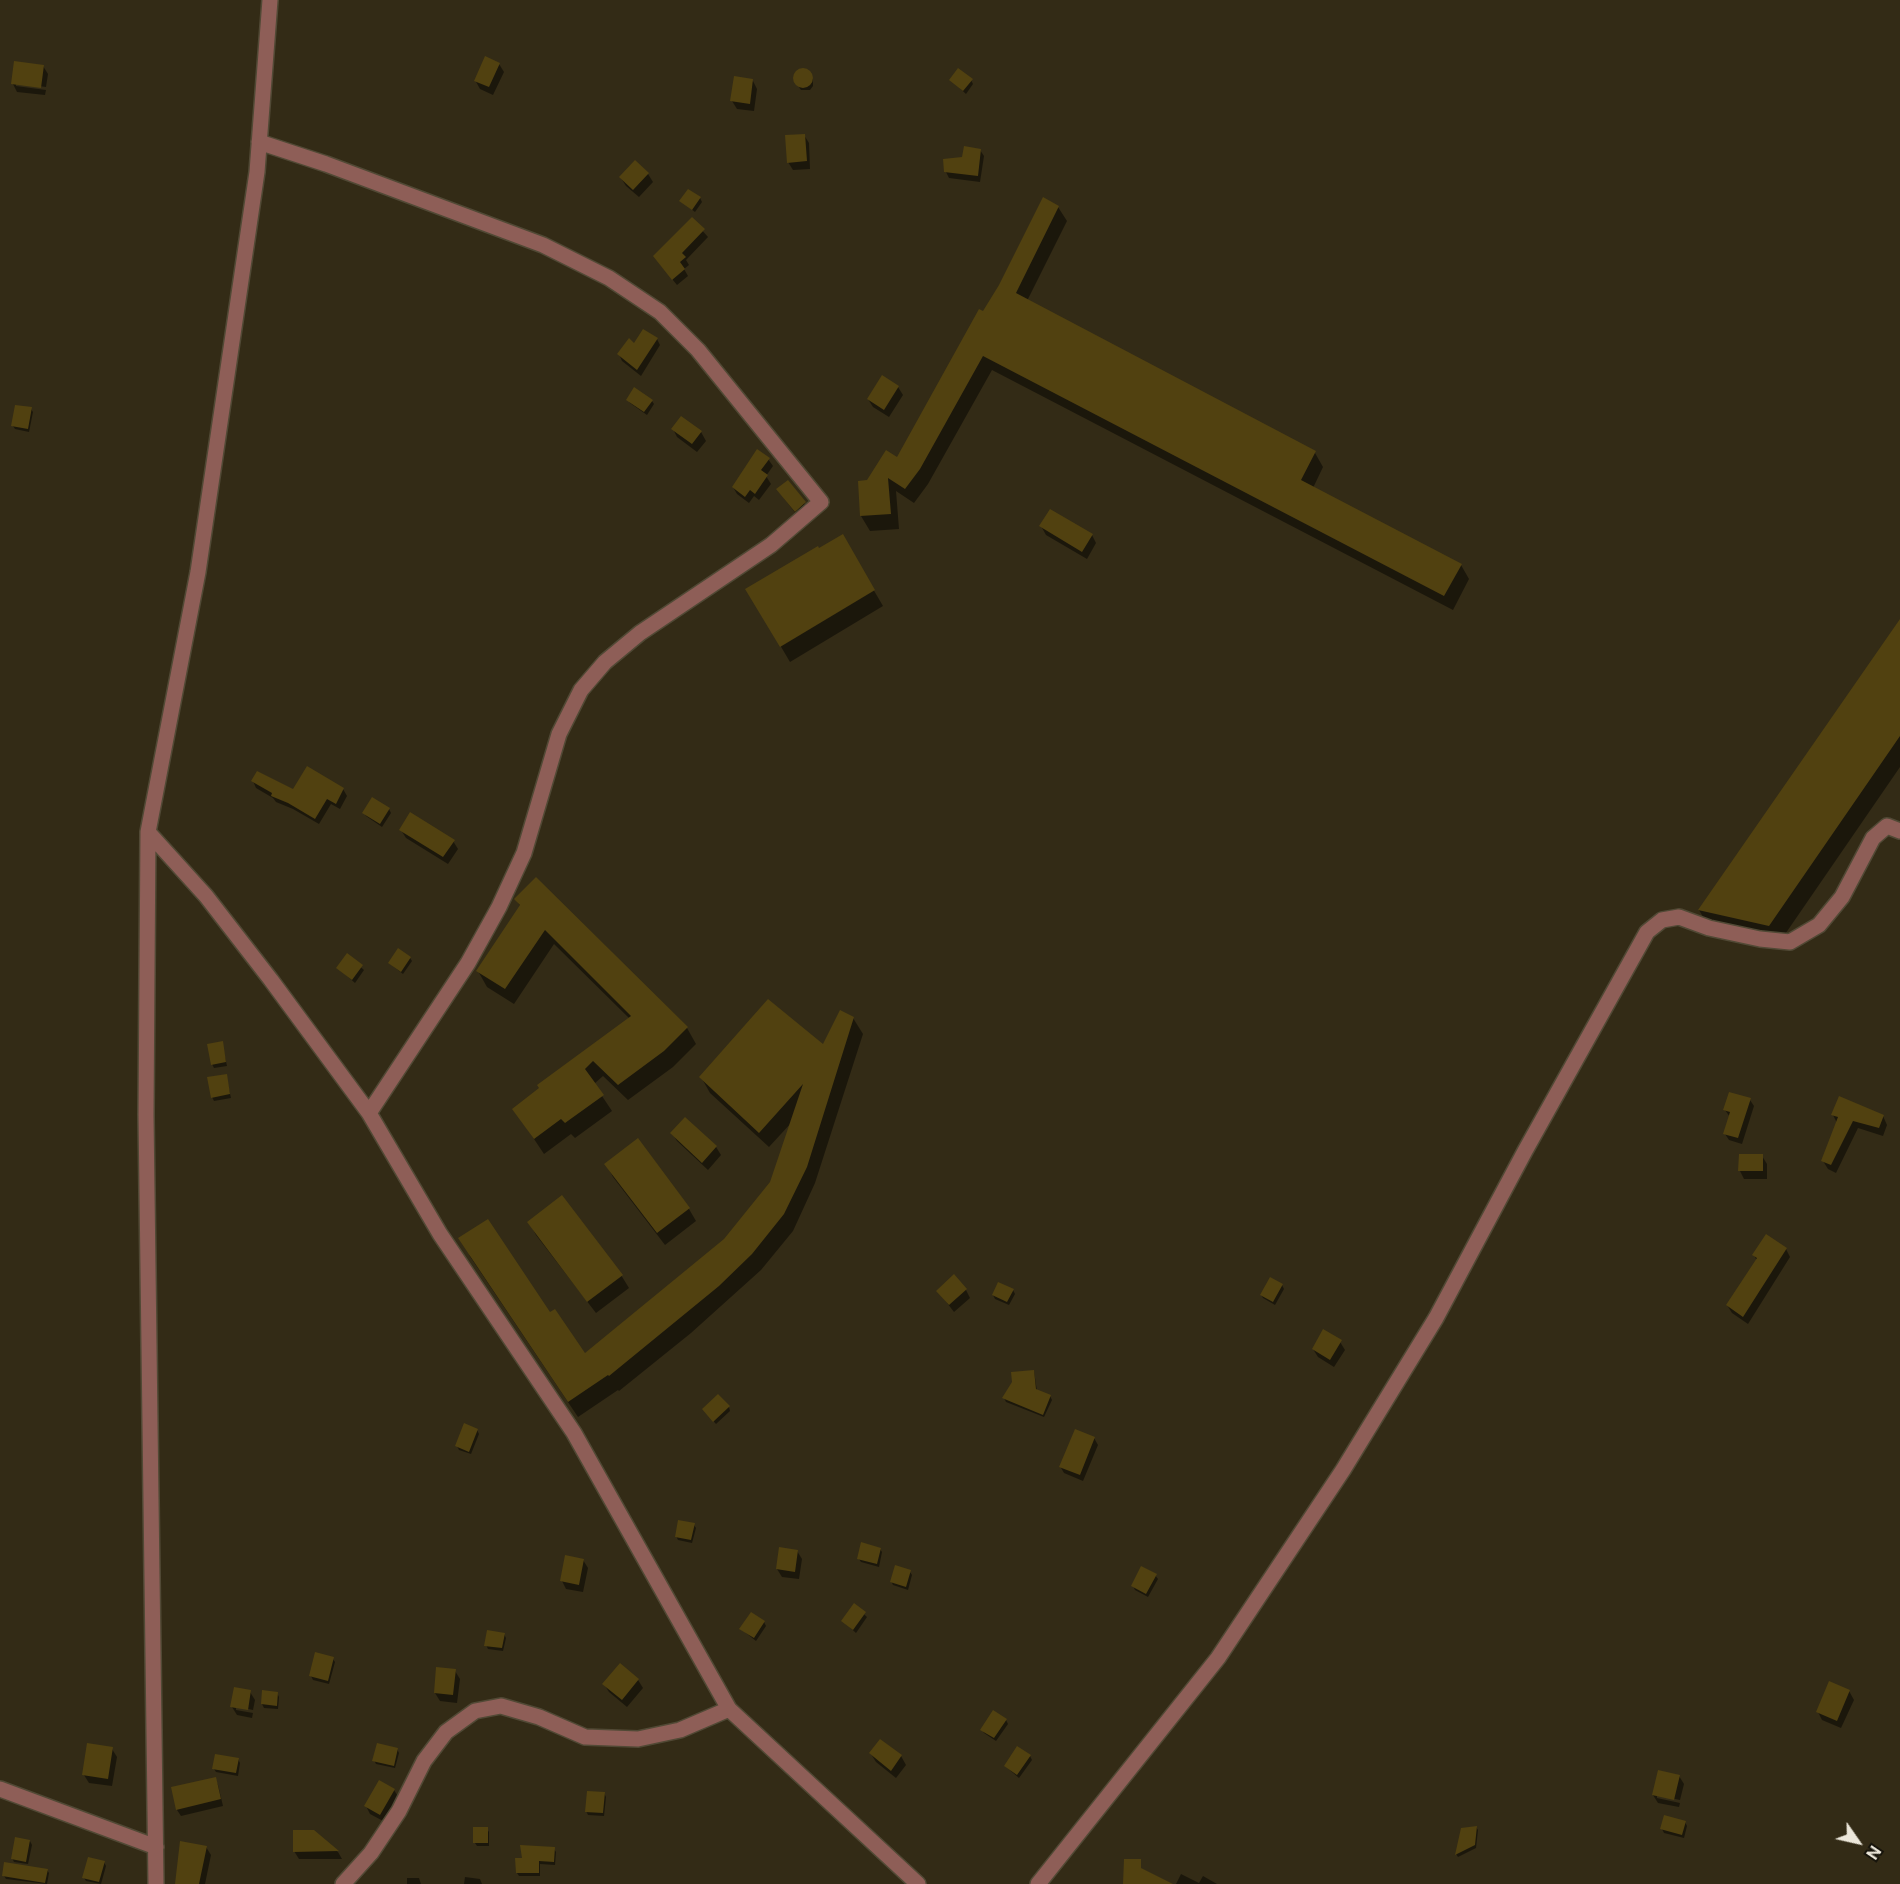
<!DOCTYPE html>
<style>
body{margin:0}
#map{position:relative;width:1900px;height:1884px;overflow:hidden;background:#332b16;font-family:"Public Sans",sans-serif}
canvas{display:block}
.north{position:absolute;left:1828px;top:1812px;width:60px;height:60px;-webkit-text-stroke:4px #17140b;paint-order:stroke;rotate:124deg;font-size:16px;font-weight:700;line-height:24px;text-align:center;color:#ece7da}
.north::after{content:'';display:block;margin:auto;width:21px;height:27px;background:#ece7da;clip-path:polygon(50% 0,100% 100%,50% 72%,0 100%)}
</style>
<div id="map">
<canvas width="1900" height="1884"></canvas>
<div class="north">N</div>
</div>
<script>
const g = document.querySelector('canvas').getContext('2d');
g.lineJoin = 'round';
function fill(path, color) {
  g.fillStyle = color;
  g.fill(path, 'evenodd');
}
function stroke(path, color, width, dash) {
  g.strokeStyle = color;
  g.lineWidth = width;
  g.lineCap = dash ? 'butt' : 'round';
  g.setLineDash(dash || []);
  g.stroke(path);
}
fill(new Path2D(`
 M499 64 504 72 493 95 480 89 475 80Z
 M43 66 48 74 46 87 16 83V86L46 90 45 95 17 92 13 84Z
 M800 70H804L813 78V86L810 90H801L795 82 794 74Z
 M951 80H971L973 84 966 94Z
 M753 81 757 89 754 111 737 109 732 101Z
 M804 135 809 143 810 169 793 170 788 162Z
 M980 150 984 156 980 182 949 178 946 172 964 158Z
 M648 174 653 182 639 197 626 186 621 178Z
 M700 198 702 202 695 212 681 201Z
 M1058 207 1067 221 1027 301 1315 453 1323 467 1313 488 1461 565 1469 579 1453 610 992 370 928 484 914 503 896 491 899 529 870 531 861 516 859 482H867L897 459 984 314Z
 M692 219 708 237 686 260 689 265 684 269 688 276 677 285 659 263Z
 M657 339 660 345 641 376 622 361 619 354 635 345Z
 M898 387 903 395 889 417 873 407 868 399Z
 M628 400 652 401 654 404 647 415 630 403Z
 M31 409 33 412 29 432 15 429 13 426Z
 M673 429 701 432 706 441 697 452 677 437Z
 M768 459 773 466 766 476 771 484 759 500 754 496 749 503 737 494 733 487Z
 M783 497 804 503 809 511 800 519Z
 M1041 526 1092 535 1096 543 1087 559 1046 535Z
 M842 536 883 606 790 662 747 589Z
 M1900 621V767L1779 943 1709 927 1699 910Z
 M253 781 294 791 343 789 347 796 340 809 331 804 319 824 293 809 276 802 273 798 256 788Z
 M389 809 391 813 382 827 366 816 364 813Z
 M401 830 453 841 458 849 448 864 406 838Z
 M516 900 687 1028 696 1044 673 1067 628 1100 603 1076 594 1084 612 1111 575 1138 571 1134 544 1154 514 1109 630 1019 554 944 514 1004 487 987 478 971 521 907Z
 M347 955 364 970 355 983 338 968Z
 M410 958 412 961 403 974 389 963Z
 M853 1018 863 1034 815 1183 793 1231 761 1270 691 1333 619 1391 618 1390 578 1417 469 1255 550 1314 584 1355 725 1241 772 1183 792 1122 769 1147 710 1093 701 1077 824 1046Z
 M222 1043 227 1066 214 1068 212 1064Z
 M226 1076 231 1098 214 1101 212 1097Z
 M1750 1100 1754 1106 1742 1144 1729 1140 1725 1134 1730 1117 1725 1110Z
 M1833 1115 1883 1116 1887 1125 1883 1136 1858 1128 1836 1173 1828 1169 1823 1161 1837 1123Z
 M685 1119 716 1147 721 1155 708 1170 677 1141 672 1133Z
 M637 1140 689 1209 696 1221 665 1245 613 1177 606 1164Z
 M1762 1156 1767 1164V1179H1744L1740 1171Z
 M529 1222 621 1275 629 1288 596 1313 536 1235Z
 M1786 1249 1790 1257 1748 1324 1732 1313 1727 1305 1757 1261 1754 1255Z
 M1282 1285 1284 1289 1275 1305 1263 1298 1261 1295Z
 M966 1290 970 1298 954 1312 938 1291Z
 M1013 1290 1015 1294 1009 1305 995 1299 993 1295Z
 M1340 1342 1345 1350 1334 1367 1318 1357 1313 1349Z
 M1034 1371 1037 1391 1050 1396 1052 1400 1044 1417 1006 1402 1004 1398Z
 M729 1407 730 1411 716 1424 706 1413Z
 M477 1430 479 1434 471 1454 459 1450 457 1446Z
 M1094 1438 1098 1445 1083 1481 1064 1473 1060 1466Z
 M694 1525 696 1528 692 1543 678 1540 676 1536Z
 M880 1549 882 1552 879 1567 861 1562 859 1559Z
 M797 1551 802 1559 799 1579 782 1577 777 1569Z
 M583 1560 588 1568 583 1592 566 1589 562 1581Z
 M910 1572 912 1575 908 1590 893 1585 891 1581Z
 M1155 1575 1158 1579 1148 1597 1135 1590 1133 1586Z
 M854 1605 867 1617 856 1633 843 1621Z
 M764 1622 766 1626 756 1641 741 1629Z
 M504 1634 506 1638 503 1651 488 1649 486 1645Z
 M333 1659 335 1662 329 1684 313 1680 311 1676Z
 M620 1665 638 1680 643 1688 627 1707 609 1692 604 1684Z
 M455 1671 460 1679 457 1703 440 1701 435 1693Z
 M1849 1691 1854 1700 1841 1728 1822 1720 1818 1712Z
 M250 1692 255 1700 253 1710 236 1706V1710L253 1713 252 1718 237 1715 232 1707Z
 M277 1693 279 1697 278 1709 264 1708 262 1704Z
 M1006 1720 1008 1724 996 1741 984 1733 982 1730Z
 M881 1741 901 1756 906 1765 896 1778 876 1762 871 1754Z
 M112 1749 117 1757 112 1786 89 1783 84 1775Z
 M397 1749 399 1753 395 1768 376 1764 374 1760Z
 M1030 1756 1032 1760 1019 1778 1005 1766Z
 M238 1759 240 1763 238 1776 216 1772 214 1769Z
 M1679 1776 1684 1784 1680 1800 1657 1795V1798L1680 1803 1679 1807 1658 1803 1653 1795Z
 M215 1779 218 1785 223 1806 181 1816 177 1810 173 1789Z
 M394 1790 399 1798 385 1822 370 1814 366 1806Z
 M604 1793 606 1797 604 1816 588 1815 586 1811Z
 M1685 1822 1687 1826 1684 1838 1664 1833 1662 1829Z
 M1476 1827 1478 1830 1476 1848 1458 1857 1456 1854 1463 1829Z
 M487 1829 489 1832V1846H477L475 1843Z
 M313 1831 338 1852 342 1859H299L294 1851Z
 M30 1841 32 1845 28 1864 14 1862 12 1858Z
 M206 1847 211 1855 205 1884H211H176Z
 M554 1849 556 1852 555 1865 540 1864V1876H519L517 1873Z
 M104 1862 106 1866 101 1884 86 1881 84 1878Z
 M47 1870 49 1873 47 1884 6 1879 4 1876Z
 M1181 1874 1199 1883 1203 1876 1217 1884H1176Z
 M465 1877 480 1879 482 1884H464Z
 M407 1878H419L421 1884H407Z`), '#0007');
fill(new Path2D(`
 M485 56 500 63 489 87 474 81Z
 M14 61 44 65 41 88 11 84Z
 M958 68 973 79 963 91 949 80Z
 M793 78a10 10 0 1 1 20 0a10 10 0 1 1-20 0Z
 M734 76 753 79 750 104 730 101Z
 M805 134 807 161 787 163 785 135Z
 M964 146 981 149 978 176 944 172 943 159 962 157Z
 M635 160 649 173 633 190 619 177Z
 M688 189 701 197 692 210 679 201Z
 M1043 197 1059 206 1016 293 1316 451 1301 480 1462 564 1444 596 983 356 920 469 905 489 888 478 891 514 860 516 858 481 867 480 886 450 897 457 979 309 983 311 999 285Z
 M692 217 705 229 682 253 686 257 680 262 685 269 672 280 653 256Z
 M643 329 658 338 637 370 617 354 629 338 634 343Z
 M882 375 899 386 884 410 867 399Z
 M634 387 653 400 644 412 626 400Z
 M15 405 32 407 28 429 11 426Z
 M681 416 702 431 692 444 671 429Z
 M757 449 770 458 761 470 768 475 755 494 750 490 745 497 732 487Z
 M788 480 806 502 795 512 776 489Z
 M1050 509 1093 534 1082 552 1039 526Z
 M843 534 875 590 780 647 745 589 818 546 819 548Z
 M1900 619V736L1769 926 1698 910Z
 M307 766 344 788 336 804 327 799 315 819 288 803 271 796 272 793 251 781 257 771 293 789Z
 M372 797 390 808 380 824 362 813Z
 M410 812 455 840 443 857 399 830Z
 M536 877 688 1027 664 1051 618 1085 593 1061 585 1069 604 1095 565 1123 561 1119 534 1139 512 1109 539 1088 537 1085 631 1016 545 930 505 989 476 971 520 905 514 899Z
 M398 948 411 957 401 972 388 963Z
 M347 953 363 965 352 980 336 968Z
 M768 999 823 1044 840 1010 854 1017 807 1167 784 1214 752 1254 719 1286 609 1376 608 1375 568 1402 458 1238 488 1219 550 1312 555 1309 585 1353 724 1239 770 1182 803 1084 759 1133 699 1077Z
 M223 1041 226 1062 211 1065 207 1044Z
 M227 1074 230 1094 211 1098 207 1077Z
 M1729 1092 1751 1098 1738 1138 1723 1134 1730 1112 1723 1110Z
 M1839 1096 1884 1115 1879 1128 1853 1121 1831 1165 1821 1161 1838 1117 1831 1115Z
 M685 1117 717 1146 702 1163 670 1133Z
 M638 1138 690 1208 657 1233 604 1164Z
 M1739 1154H1763V1171H1738Z
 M562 1195 623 1275 587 1302 527 1222Z
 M1766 1234 1787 1248 1743 1317 1726 1305 1757 1258 1752 1255Z
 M954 1274 967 1289 949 1305 936 1291Z
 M1270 1277 1283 1284 1273 1302 1260 1295Z
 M998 1282 1014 1289 1007 1302 992 1295Z
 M1323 1329 1342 1340 1330 1360 1312 1349Z
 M1034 1370 1036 1389 1051 1395 1043 1415 1002 1398 1012 1382 1011 1372Z
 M718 1394 730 1406 713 1422 702 1409Z
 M464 1423 478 1429 469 1452 455 1446Z
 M1075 1429 1095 1437 1080 1475 1059 1467Z
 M678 1520 695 1523 691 1540 675 1537Z
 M861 1542 881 1548 877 1564 857 1559Z
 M779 1547 798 1550 795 1572 776 1569Z
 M565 1555 584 1559 579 1585 560 1581Z
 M895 1565 911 1570 906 1587 890 1582Z
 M1141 1566 1157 1574 1146 1594 1131 1586Z
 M854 1603 866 1612 853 1630 841 1621Z
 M751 1612 765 1621 754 1638 739 1629Z
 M487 1630 505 1633 502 1648 484 1646Z
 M315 1652 334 1657 328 1681 309 1676Z
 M620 1663 639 1679 622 1700 602 1684Z
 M436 1667 456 1669 453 1695 434 1693Z
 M1829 1681 1850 1690 1837 1721 1816 1712Z
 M234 1687 251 1690 248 1710 230 1707Z
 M262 1690 278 1692 277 1706 261 1704Z
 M993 1710 1007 1719 994 1738 980 1730Z
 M880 1739 902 1755 891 1771 869 1753Z
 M87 1743 113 1747 108 1779 82 1775Z
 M377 1743 398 1748 394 1766 372 1761Z
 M1017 1746 1031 1755 1017 1775 1004 1766Z
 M215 1754 239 1758 236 1773 212 1769Z
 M1658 1770 1680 1775 1674 1800 1652 1795Z
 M216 1777 221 1799 176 1810 171 1787Z
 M379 1780 395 1789 380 1815 364 1806Z
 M587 1791 605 1792 603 1813 585 1812Z
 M1664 1815 1686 1821 1682 1835 1660 1829Z
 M1477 1826 1475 1845 1455 1855 1461 1828Z
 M473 1827H488V1843H473Z
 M293 1830H314L339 1851 293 1852Z
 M15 1837 30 1840 26 1862 11 1859Z
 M180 1841 207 1846 199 1884H175Z
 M520 1845 555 1847 554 1862 539 1861V1873H516L515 1858H522Z
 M88 1857 105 1861 99 1882 82 1878Z
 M1124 1859H1141V1868L1173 1884H1123Z
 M4 1862 48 1869 45 1883 2 1876Z`), '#514110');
const minor = new Path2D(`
 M259 142 326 164 543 245 609 278 660 312 698 350 821 502 771 545 640 633 605 662 581 690 559 734 524 853 499 907 468 963 369 1113
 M148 832 206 896 271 980 369 1113 440 1234 574 1433 729 1709 918 1884
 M0 1789 156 1847
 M156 1884 146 1115 148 832 198 572 257 172 270 0
 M343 1884 371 1853 399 1811 424 1761 446 1732 475 1711 501 1706 539 1717 585 1737 638 1739 680 1730 729 1709
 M1038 1884 1218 1658 1343 1470 1436 1318 1525 1151 1647 932 1662 920 1679 917 1709 928 1760 939 1790 942 1819 925 1842 897 1873 838 1887 826 1900 831`);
stroke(minor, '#514935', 18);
stroke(minor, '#8e5e57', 15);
</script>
